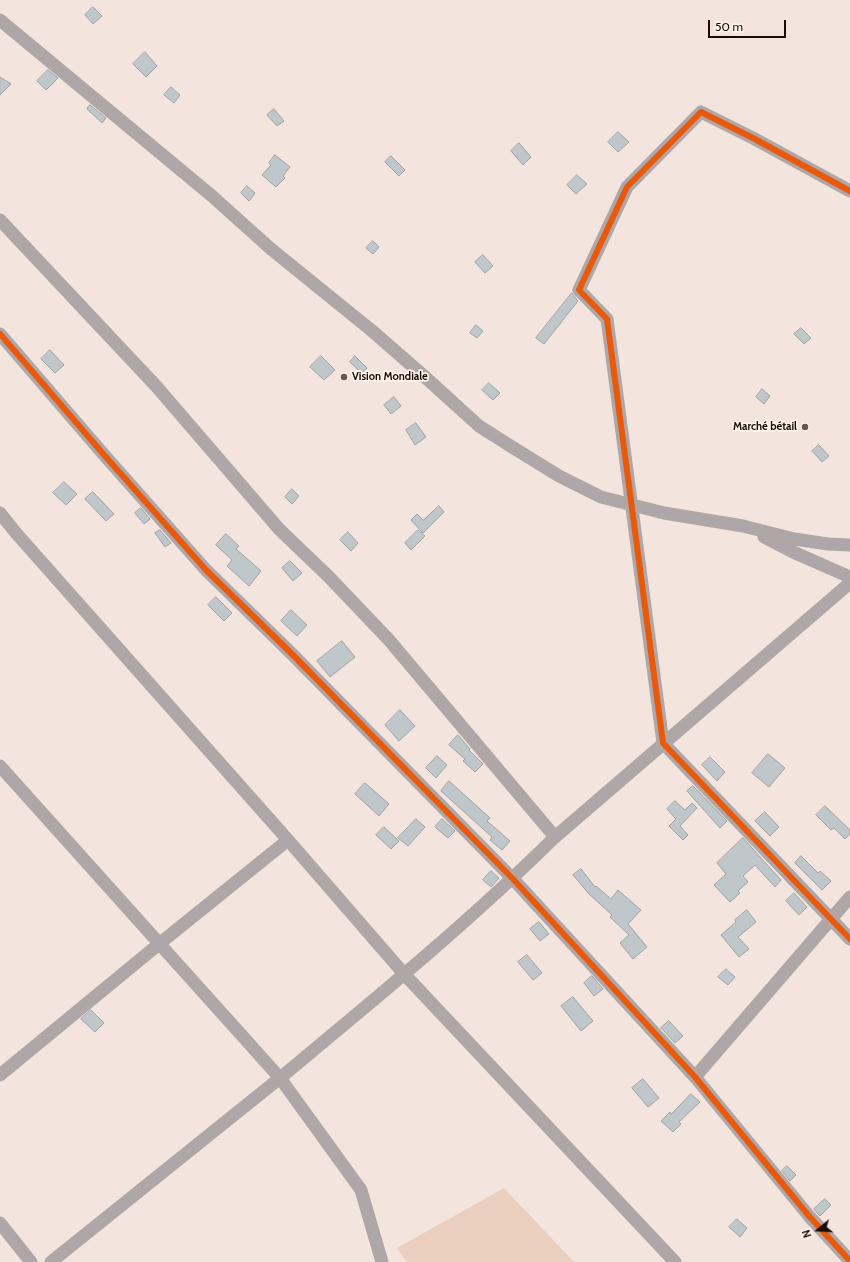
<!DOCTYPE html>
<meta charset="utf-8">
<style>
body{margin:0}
#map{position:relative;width:850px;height:1262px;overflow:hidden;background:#f3e5dd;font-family:Cabin,sans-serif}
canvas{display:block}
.north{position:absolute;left:798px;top:1210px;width:40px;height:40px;-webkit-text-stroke:3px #fdf4ee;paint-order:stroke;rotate:252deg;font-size:11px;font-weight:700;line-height:16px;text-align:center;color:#1a0c04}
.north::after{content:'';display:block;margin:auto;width:14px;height:18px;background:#1a0c04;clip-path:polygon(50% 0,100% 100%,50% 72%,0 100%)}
.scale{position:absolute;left:708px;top:20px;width:78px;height:18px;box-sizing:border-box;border:2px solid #1a0c04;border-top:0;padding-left:5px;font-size:12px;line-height:14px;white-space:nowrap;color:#1a0c04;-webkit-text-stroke:3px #fdf4ee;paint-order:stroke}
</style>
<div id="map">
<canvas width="850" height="1262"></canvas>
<div class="north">N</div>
<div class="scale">50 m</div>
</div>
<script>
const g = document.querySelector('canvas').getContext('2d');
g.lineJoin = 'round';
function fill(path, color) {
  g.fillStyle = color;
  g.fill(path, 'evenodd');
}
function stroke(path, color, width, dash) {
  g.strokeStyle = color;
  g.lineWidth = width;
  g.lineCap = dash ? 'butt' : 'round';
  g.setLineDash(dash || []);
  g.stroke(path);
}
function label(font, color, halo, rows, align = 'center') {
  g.font = font + ' Cabin,sans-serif';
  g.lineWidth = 3.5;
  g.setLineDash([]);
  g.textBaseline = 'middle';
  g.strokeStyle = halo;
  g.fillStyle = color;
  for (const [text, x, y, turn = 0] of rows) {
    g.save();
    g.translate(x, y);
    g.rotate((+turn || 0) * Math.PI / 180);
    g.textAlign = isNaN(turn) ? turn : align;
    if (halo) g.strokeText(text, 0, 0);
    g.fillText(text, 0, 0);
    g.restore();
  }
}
fill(new Path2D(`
 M504 1188 574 1262H407L397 1248Z`), '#eacfbe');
const building = new Path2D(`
 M93 7 102 16 93 24 85 15Z
 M145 52 157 66 146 77 133 64Z
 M48 70 58 78 46 90 37 81Z
 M0 77 11 84 0 95Z
 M171 87 180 95 174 103 164 95Z
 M90 105 106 118 102 123 87 109Z
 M274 109 284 121 277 126 267 115Z
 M618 132 629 142 618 152 608 142Z
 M519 143 531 157 523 165 511 151Z
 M275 155 290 167 283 176 285 178 276 187 262 175 271 165 269 163Z
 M391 156 405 170 399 176 385 162Z
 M577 175 587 184 576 194 567 185Z
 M247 186 255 193 249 201 241 193Z
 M373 241 379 247 373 254 366 248Z
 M483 255 493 266 485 273 475 262Z
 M572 293 578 301 544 344 536 338Z
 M476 325 483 331 477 338 470 333Z
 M801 328 811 338 804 344 794 334Z
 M50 350 64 365 55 373 41 359Z
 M321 356 335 370 324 380 310 367Z
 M355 356 367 368 362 374 350 362Z
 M489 383 500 393 493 400 482 390Z
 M762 389 770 396 764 404 756 397Z
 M394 397 401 406 391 414 384 405Z
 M416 423 426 437 415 445 406 430Z
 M819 445 829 456 822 462 812 451Z
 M64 482 77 494 66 505 53 493Z
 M292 489 299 496 292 504 285 497Z
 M93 492 114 514 106 521 85 499Z
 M439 506 444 512 423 533 411 520 417 514 423 520Z
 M141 508 150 519 144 524 135 513Z
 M160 530 171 543 165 547 155 533Z
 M418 530 425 536 411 550 405 543Z
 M348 532 358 543 351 551 340 540Z
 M226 534 239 546 236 549 261 571 249 586 227 566 232 560 216 545Z
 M290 561 302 573 293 581 282 568Z
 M216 597 232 613 224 621 208 605Z
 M291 610 307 625 297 636 281 621Z
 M342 641 355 657 330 677 317 661Z
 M400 710 415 726 399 741 385 725Z
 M458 735 470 749 469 750 483 764 475 772 463 761 465 759 449 745Z
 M768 754 785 768 769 787 752 773Z
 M437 756 447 765 436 778 426 768Z
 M710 757 725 772 717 781 702 765Z
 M449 781 490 818 487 821 510 841 502 850 490 840 492 837 441 791Z
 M365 783 389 804 379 816 355 794Z
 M693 786 727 821 720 828 687 791Z
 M675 801 685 810 692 803 697 808 680 826 688 835 683 840 669 826 676 819 667 809Z
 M825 806 850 830V834L845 839 834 828 831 830 816 815Z
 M765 812 779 827 770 836 755 821Z
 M416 819 425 827 408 846 398 838Z
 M442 819 455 831 448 838 435 827Z
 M384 827 399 841 391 849 376 835Z
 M743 838 781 880 775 887 755 865 743 876 748 882 738 891 740 893 730 902 714 885 726 874 717 863Z
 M801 856 818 873 820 871 831 881 822 890 795 863Z
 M581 869 595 887 596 886 611 899 618 890 641 910 628 924 647 947 633 959 620 943 629 935 610 917 612 915 589 894 573 875Z
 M491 871 499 878 491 887 483 880Z
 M794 893 807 907 799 915 786 901Z
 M747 910 756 922 738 937 749 949 739 957 721 935 736 922 735 920Z
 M539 922 549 934 540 941 530 929Z
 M527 955 542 973 533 980 518 962Z
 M726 969 735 977 728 985 718 977Z
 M592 976 603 989 594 996 584 983Z
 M573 997 593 1021 581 1031 561 1006Z
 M91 1010 104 1023 95 1032 81 1019Z
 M669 1021 683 1036 675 1043 661 1028Z
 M643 1079 659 1098 648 1107 632 1088Z
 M691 1094 700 1102 679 1122 681 1124 673 1132 661 1121 670 1112 671 1114Z
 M787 1166 796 1175 790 1181 782 1171Z
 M825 1199 831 1205 820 1216 814 1209Z
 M737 1219 747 1228 740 1237 729 1227Z`);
fill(building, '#c0c7cb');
stroke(building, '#9fa1a2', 1);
stroke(new Path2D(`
 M0 20 212 196 271 249 371 330 425 377 479 426 512 447 559 476 601 497 664 513 743 526 794 539 828 544 850 545
 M850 191 753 138 701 112 627 187 579 290 607 319 663 743 850 939
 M0 220 156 386 279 529 329 577 389 640 555 837
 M0 334 105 456 206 570 291 653 513 879 695 1077 809 1216 850 1261
 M0 513 16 533 288 840 405 975 675 1262
 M764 537 793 552 850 577
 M0 766 280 1078 51 1262
 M0 1075 159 944 288 840
 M695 1077 850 897
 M0 1223 31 1262
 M382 1262 361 1190 280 1078C374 1000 468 923 555 837L850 583`), '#afa7a7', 13);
stroke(new Path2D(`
 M850 191 753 138 701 112 627 187 579 290 607 319 663 743 850 939
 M0 334 105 456 206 570 291 653 513 879 695 1077 809 1216 850 1261`), '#e8590c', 6);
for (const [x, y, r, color] of [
 [344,377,4,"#665850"],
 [805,427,4,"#665850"]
]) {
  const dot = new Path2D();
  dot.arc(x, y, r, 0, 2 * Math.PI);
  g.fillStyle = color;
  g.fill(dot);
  stroke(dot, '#fdf4ee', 1.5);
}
label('bold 11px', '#1a0c04', '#fdf4ee', [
 ["Vision Mondiale",352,377],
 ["Marché bétail",797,427,"right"]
], 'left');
</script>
